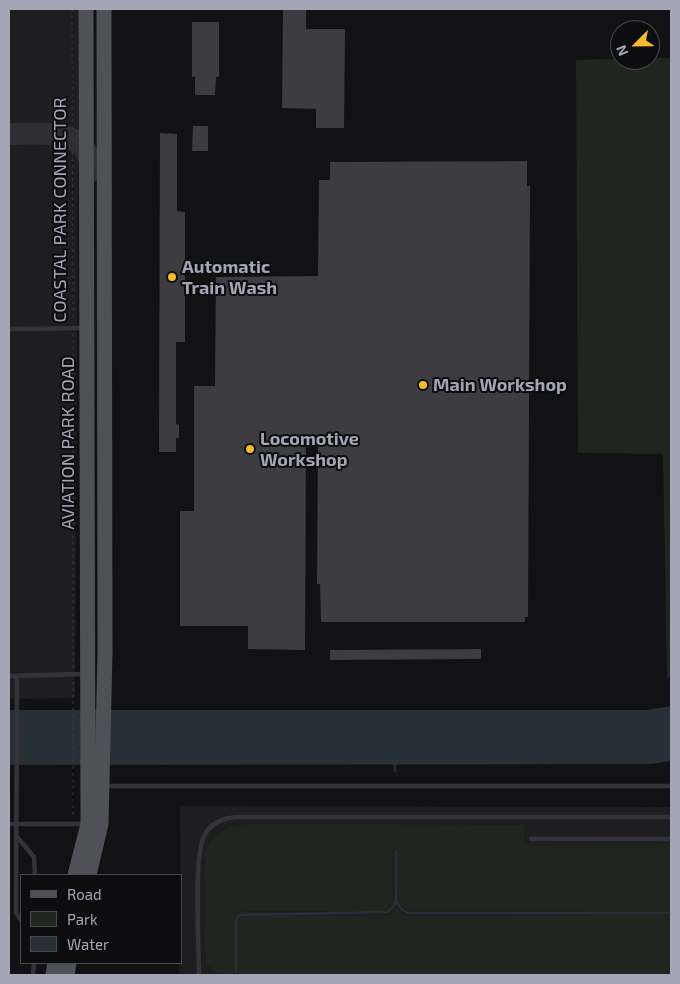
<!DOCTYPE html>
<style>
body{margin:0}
#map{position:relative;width:680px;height:984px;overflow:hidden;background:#121214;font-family:"Exo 2",sans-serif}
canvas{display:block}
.frame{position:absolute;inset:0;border:10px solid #a3a7b5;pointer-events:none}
.legend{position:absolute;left:20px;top:874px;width:162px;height:90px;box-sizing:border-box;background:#0d0d0f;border:1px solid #494b51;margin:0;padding:6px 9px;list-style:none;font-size:15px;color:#a3a7b5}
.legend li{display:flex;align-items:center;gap:10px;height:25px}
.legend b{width:25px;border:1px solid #494b51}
.north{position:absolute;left:610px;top:20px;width:50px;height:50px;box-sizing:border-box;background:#0d0d0f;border:1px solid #494b51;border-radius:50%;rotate:247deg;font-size:14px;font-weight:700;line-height:20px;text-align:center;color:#a3a7b5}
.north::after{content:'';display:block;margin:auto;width:18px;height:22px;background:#f6bd28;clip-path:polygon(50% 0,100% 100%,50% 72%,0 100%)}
</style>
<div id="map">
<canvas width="680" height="984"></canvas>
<div class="frame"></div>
<ul class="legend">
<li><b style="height:6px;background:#4f5058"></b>Road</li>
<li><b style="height:14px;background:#1e261f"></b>Park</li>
<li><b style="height:14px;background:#283037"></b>Water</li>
</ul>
<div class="north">N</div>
</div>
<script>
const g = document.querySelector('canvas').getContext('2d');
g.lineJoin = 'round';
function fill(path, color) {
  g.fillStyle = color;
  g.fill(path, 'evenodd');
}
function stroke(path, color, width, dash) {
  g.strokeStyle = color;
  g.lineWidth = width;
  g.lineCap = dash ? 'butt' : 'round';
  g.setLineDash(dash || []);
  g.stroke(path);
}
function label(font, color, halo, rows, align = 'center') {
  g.font = font + ' "Exo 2",sans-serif';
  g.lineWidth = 4;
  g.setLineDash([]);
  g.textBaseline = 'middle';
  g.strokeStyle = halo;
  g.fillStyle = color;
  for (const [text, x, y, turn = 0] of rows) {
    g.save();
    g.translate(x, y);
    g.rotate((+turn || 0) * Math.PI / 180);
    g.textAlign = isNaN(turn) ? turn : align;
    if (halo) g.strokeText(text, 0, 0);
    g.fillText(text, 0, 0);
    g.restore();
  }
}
fill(new Path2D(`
 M9 9H79L75 698 9 699Z
 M180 806 671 807V975H179V963H181Z`), '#1e1e21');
fill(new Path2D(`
 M650 58H671V677L667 679 663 454 578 453 576 60Z
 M248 824 524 825V845L671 844V911L407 910C393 903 398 865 398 850L393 849V902L384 911H244L237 914 235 919V973H237L238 921 242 915 381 916 390 914 397 908 400 912 408 916 671 915V974L217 973 208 965 205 957V854C213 833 226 826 248 824Z`), '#1e261f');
fill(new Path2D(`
 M671 706V761L650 764 9 765V710H647Z`), '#283037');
stroke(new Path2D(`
 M395 763V771
 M396 900 401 909 408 913H671
 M236 972V921L239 915 387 912 393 907 396 900V851`), '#283037', 2.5);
stroke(new Path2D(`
 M9 134C39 134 91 126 91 171`), '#2e2e33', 22);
fill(new Path2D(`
 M283 9H306V29H345L344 128H316V109L282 108Z
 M192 22H219V77H216L215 95H195V77H192Z
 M193 126H208V151H192Z
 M160 133 177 134V211L185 212V342H176V424L179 425V438H176V452H159Z
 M527 161V186H530L528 617H525V622H321L320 584H317L318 435H306L305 650 248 649V626H180V511H194V386H215L216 277 318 276 319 180H330V162Z
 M481 649V659L330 660V650Z`), '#3c3c41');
stroke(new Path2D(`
 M72 9 73 320
 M73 334V668
 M73 682V818`), '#393a40', 1, [2.5, 4]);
stroke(new Path2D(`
 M9 329 84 328
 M9 676 86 674
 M17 676 16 913 21 920
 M105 786H671
 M9 824H86
 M18 838 34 857 35 875
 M531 839H671
 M33 975 34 963
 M199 975C199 948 193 853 205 834 212 822 224 818 237 817H671`), '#333339', 4.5);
stroke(new Path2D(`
 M75 875 88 824 86 9
 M89 875 101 824 105 653 104 9
 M53 975 55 963
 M67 975 69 963`), '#4f5058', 15);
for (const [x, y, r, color] of [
 [172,277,5,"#f6bd28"],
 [423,385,5,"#f6bd28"],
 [250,449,5,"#f6bd28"]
]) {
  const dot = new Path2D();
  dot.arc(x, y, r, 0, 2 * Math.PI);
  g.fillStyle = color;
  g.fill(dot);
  stroke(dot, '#0d0d0f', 2);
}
label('18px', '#a3a7b5', '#0d0d0f', [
 ["COASTAL PARK CONNECTOR",60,210,-90],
 ["AVIATION PARK ROAD",68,443,-90]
]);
label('bold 18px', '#a3a7b5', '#0d0d0f', [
 ["Automatic",182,267],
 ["Train Wash",182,288],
 ["Main Workshop",433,385],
 ["Locomotive",260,439],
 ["Workshop",260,460]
], 'left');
</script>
